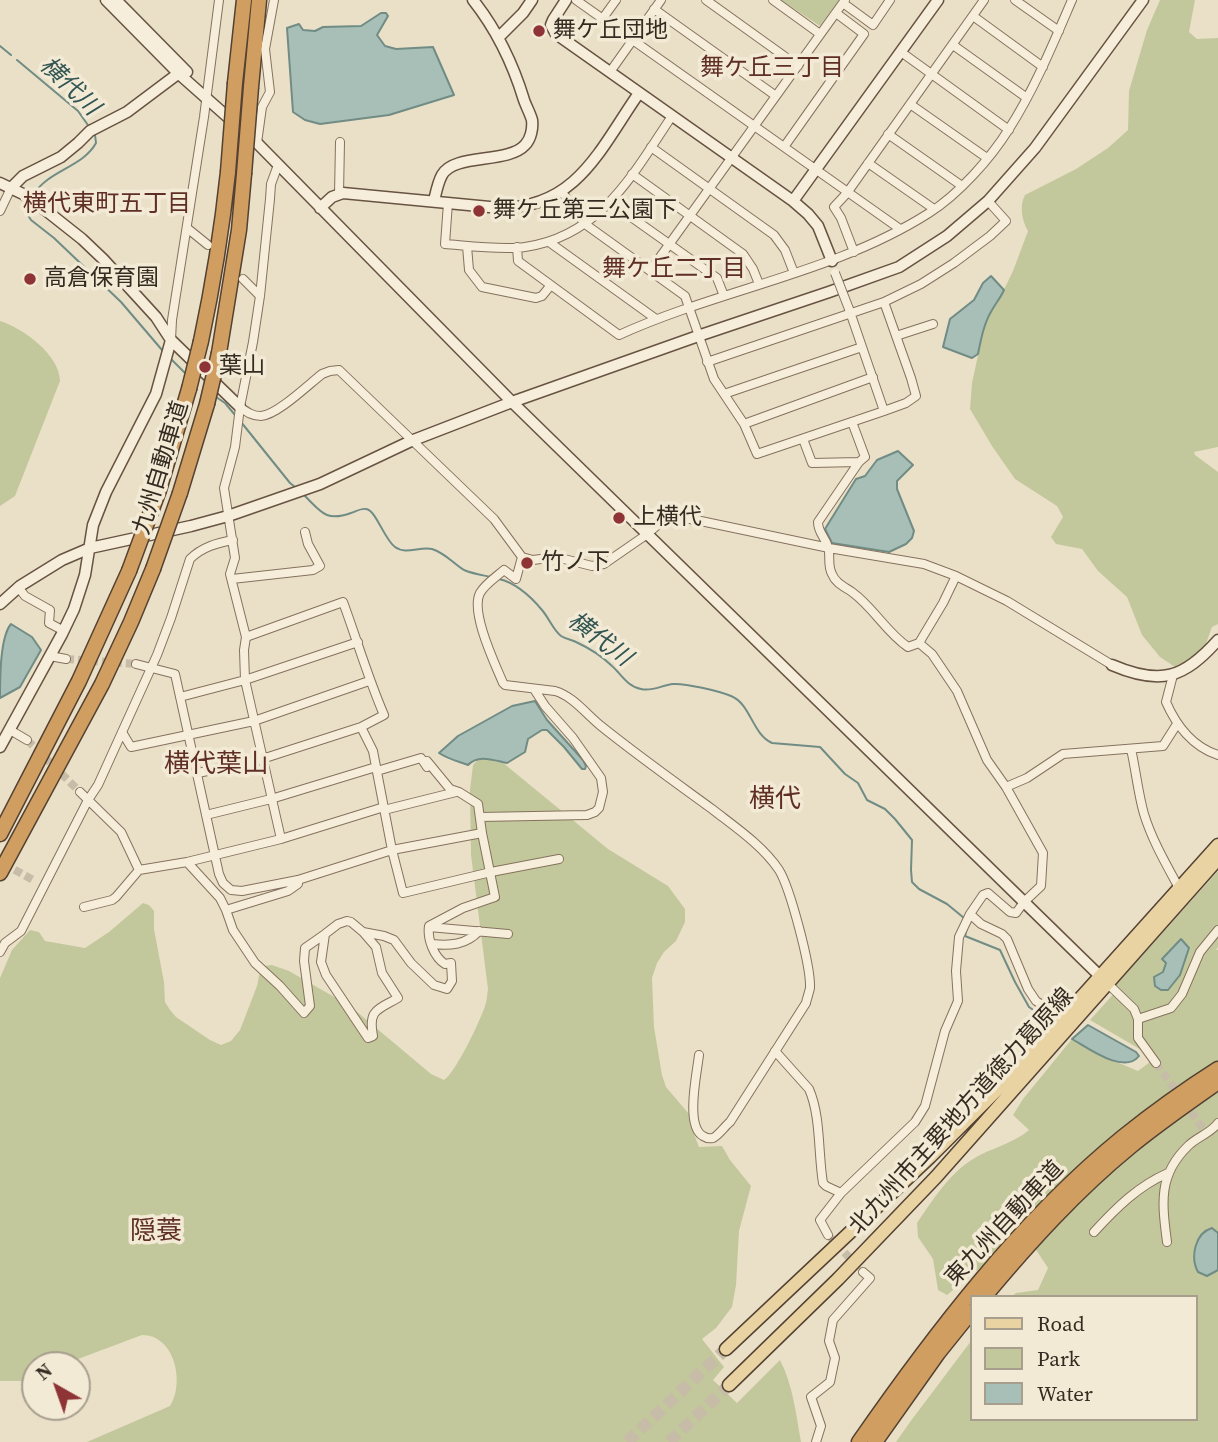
<!DOCTYPE html>
<meta charset="utf-8">
<style>
body{margin:0}
#map{position:relative;width:1218px;height:1442px;overflow:hidden;background:#eae0c8;font-family:"Source Serif 4",serif}
canvas{display:block}
.legend{position:absolute;left:970px;top:1295px;width:228px;height:126px;box-sizing:border-box;background:#f3ead6;border:2px solid #a79e8e;margin:0;padding:9px 12px;list-style:none;font-size:21px;color:#362b21}
.legend li{display:flex;align-items:center;gap:14px;height:35px}
.legend b{width:35px;border:2px solid #a79e8e}
.north{position:absolute;left:21px;top:1351px;width:70px;height:70px;box-sizing:border-box;background:#f3ead6;border:2px solid #a79e8e;border-radius:50%;rotate:320deg;font-size:19px;font-weight:700;line-height:28px;text-align:center;color:#362b21}
.north::after{content:'';display:block;margin:auto;width:24px;height:32px;background:#8e3436;clip-path:polygon(50% 0,100% 100%,50% 72%,0 100%)}
</style>
<div id="map">
<canvas width="1218" height="1442"></canvas>
<ul class="legend">
<li><b style="height:9px;background:#ead3a3"></b>Road</li>
<li><b style="height:19px;background:#c3c89c"></b>Park</li>
<li><b style="height:19px;background:#a8bfb8"></b>Water</li>
</ul>
<div class="north">N</div>
</div>
<script>
const g = document.querySelector('canvas').getContext('2d');
g.lineJoin = 'round';
function fill(path, color) {
  g.fillStyle = color;
  g.fill(path, 'evenodd');
}
function stroke(path, color, width, dash) {
  g.strokeStyle = color;
  g.lineWidth = width;
  g.lineCap = dash ? 'butt' : 'round';
  g.setLineDash(dash || []);
  g.stroke(path);
}
function label(font, color, halo, rows, align = 'center') {
  g.font = font + ' "Source Serif 4","Noto Sans JP",serif';
  g.lineWidth = 7;
  g.setLineDash([]);
  g.textBaseline = 'middle';
  g.strokeStyle = halo;
  g.fillStyle = color;
  for (const [text, x, y, turn = 0] of rows) {
    g.save();
    g.translate(x, y);
    g.rotate((+turn || 0) * Math.PI / 180);
    g.textAlign = isNaN(turn) ? turn : align;
    if (halo) g.strokeText(text, 0, 0);
    g.fillText(text, 0, 0);
    g.restore();
  }
}
fill(new Path2D(`
 M781 0H839L820 26Z
 M1160 0H1195L1189 32 1197 39 1218 38V447L1194 452 1195 455 1218 472V624L1212 627 1204 649 1175 667 1160 657 1142 635 1127 597 1098 571 1082 549 1056 544 1051 537 1063 517 1057 506 1015 479 992 446 970 409 972 383 984 328 992 308 997 304 1013 271 1028 231C1022 221 1019 206 1025 195L1076 169 1108 148 1128 130 1129 91 1147 30Z
 M0 321C23 328 60 355 60 381L15 496 0 506Z
 M491 753 608 849 668 886 685 909V922L676 941 664 952 657 963 652 978 654 1027 662 1075 666 1087 689 1114 692 1129 699 1147 722 1146 730 1160 751 1186 739 1231 736 1285 732 1307 716 1328 702 1339 724 1367 713 1380 737 1403 780 1360C793 1385 796 1414 801 1442H87L170 1406C185 1383 175 1335 142 1335L62 1365H35V1376L22 1381H0V978L12 950 30 930 39 932 45 941 85 948 109 932 143 903 149 905 154 911V929L164 982 165 1002 170 1010 176 1017 210 1040 221 1045 231 1041 240 1030 257 986 260 971 264 966 272 965 289 971 350 1006 431 1074 444 1080C456 1072 480 1021 485 1006 487 1001 487 995 488 989L471 855 470 790 473 765 479 758 484 755Z
 M1218 871V947L1216 950H1218V1233L1214 1229V1273L1218 1270V1442H896L910 1422 971 1341V1419H1195V1297H1011L1016 1293 1038 1290 1048 1268 1019 1224 985 1264 947 1295 938 1290 933 1259 918 1237 917 1223C935 1197 951 1170 980 1155 996 1147 1015 1142 1029 1130L1013 1115 1023 1099 1072 1039 1098 1054 1138 1071 1155 1058 1090 1020 1118 989 1116 985Z`), '#c3c89c');
const water = new Path2D(`
 M381 13H386L388 16 377 35 385 46 396 49 433 47 454 95 389 115 320 124 305 120 293 112 287 28 299 24 303 30 315 31 323 27 361 26Z
 M991 276 1004 290C1001 297 996 303 992 310 984 323 981 339 978 354L972 358 943 347 950 319 974 300 983 283Z
 M898 451 913 465 897 481V489L914 531 912 538 906 544 889 552 832 543 825 529 856 479 865 476 877 460Z
 M11 624 32 637 41 650 20 687 0 698C0 678 0 637 11 624Z
 M535 701 547 720 583 760 586 766 585 769H582L564 747 547 730H542L528 739 525 752 507 763C493 760 478 754 468 765 457 761 448 759 439 753L458 736 512 706Z
 M1181 939 1189 948 1180 975 1168 990H1161L1155 986 1154 977 1163 972 1166 963 1162 959Z
 M1088 1025 1136 1052 1139 1056C1124 1075 1088 1048 1072 1039Z
 M1212 1228 1218 1233V1270L1207 1276 1198 1272C1190 1257 1195 1233 1212 1228Z`);
fill(water, '#a8bfb8');
stroke(water, '#708c85', 2);
stroke(new Path2D(`
 M0 46 11 55
 M17 60 78 111 90 128
 M34 194C49 170 83 167 96 143L95 135
 M28 205 26 212 31 220 54 238 121 302 162 350
 M171 359 187 375
 M216 397 225 403 235 415
 M241 422 290 483 295 487
 M305 496C321 512 326 522 351 513 355 512 361 508 366 509 376 510 384 539 395 547 406 555 420 546 432 549 445 553 453 563 464 570 473 574 482 575 491 577
 M499 579C516 583 532 598 542 610 549 618 553 630 561 636 566 639 572 640 576 642 589 648 602 656 612 666 621 674 628 687 641 689 652 692 662 685 673 684 685 683 719 691 731 696 751 704 752 734 772 743L820 747 845 774 858 783 867 800 885 809 895 819 912 840 911 870 912 882 919 889 947 904 964 918
 M967 928 965 936 1000 950 1015 982 1029 1007 1052 1023`), '#708c85', 2);
stroke(new Path2D(`
 M66 659 136 664
 M27 740 80 792
 M4 864 35 881
 M1156 1063 1203 1129
 M828 1235 863 1272`), '#c6bca7', 8, [8, 4]);
stroke(new Path2D(`
 M627 1442 726 1349
 M669 1442 729 1385`), '#c6bca7', 12, [12, 6]);
const street = new Path2D(`
 M576 0 900 229
 M706 0 798 66
 M773 0 820 34
 M1015 0 1059 31
 M843 3 873 25 890 0
 M654 9 776 96
 M973 16 1043 67
 M603 18 616 0
 M953 45 1027 98
 M901 52 1009 130
 M610 72 661 0
 M910 104 987 158
 M888 134 962 186
 M257 143 262 107 270 92 265 49 274 0
 M651 147 774 235 785 250 794 273
 M784 147 864 34 836 13
 M868 163 934 209
 M278 165 271 184 270 199 260 296 253 342 240 407 235 447 224 488 235 558 230 574 246 637 244 650 245 680 281 839
 M632 174 743 254 753 269 759 284
 M562 192 585 224 685 296 714 379 744 424 757 454 884 411 906 403 916 396 911 378 884 302
 M339 194 340 142
 M610 202 717 278 724 296
 M448 203 445 244C470 246 501 250 525 247 601 236 633 174 672 116
 M0 211 11 188
 M187 228 208 245
 M549 242 656 319
 M467 246 469 270 482 287 536 298 542 296 551 285
 M517 247 518 261 619 335C720 289 835 273 929 213 959 194 990 159 1009 129 1035 88 1053 44 1072 0
 M854 252 841 218 834 207 847 193 984 0
 M650 271 845 0
 M243 279 260 296
 M849 309 884 411
 M896 336 933 324
 M171 340 172 320 204 117 219 0
 M707 362 884 302 921 284 954 263 990 236 1006 221 988 201
 M724 394 862 347
 M240 407C247 412 252 416 261 416 277 415 308 385 322 374L330 371 339 370 494 519 522 557 533 560 556 557 592 566 604 564 646 535 660 523 677 517 696 520 829 548 924 564 956 576 1007 601 1112 665
 M852 422 865 457 859 462 818 522C818 533 825 537 828 547 831 556 827 565 832 574 836 584 845 587 852 592 874 608 886 632 908 647L919 643 943 603 956 576
 M744 424 873 377
 M803 439 812 463 859 462
 M522 557 516 579 504 570C496 577 485 584 480 593 470 612 495 664 503 683L505 685 555 691C573 696 587 715 601 726 637 755 675 782 712 809 735 827 762 845 779 870 790 888 811 966 810 988 809 993 807 998 806 1003L730 1122C725 1126 719 1135 713 1138 709 1139 706 1138 703 1136 685 1126 697 1073 699 1055
 M232 579 313 570 320 566 308 544 305 532
 M18 587 25 596 50 610 49 623 64 631
 M50 656 66 659
 M136 664 175 674 219 874 223 883 231 890 242 891 298 880 392 850 482 833 478 804 459 792 450 789 427 761
 M1173 675 1166 702C1176 725 1193 747 1218 755
 M180 697 245 680 358 642
 M361 727 373 751 392 850 403 893 491 872 559 859
 M10 730 27 740
 M122 732 131 747 254 721 369 681
 M1131 749C1136 771 1138 793 1144 814 1152 840 1166 864 1179 888
 M377 771 421 758 427 767
 M198 773 262 759 361 727 384 715C368 678 357 640 343 602L246 637
 M1006 787 1027 778 1063 754 1163 746 1177 724
 M80 792 121 832 139 870 187 862 220 898 226 910 233 930 255 963 280 986 304 1013 310 1006 304 961 305 948 325 934 321 962 326 975 368 1038 373 1036C368 1010 377 1010 398 998L382 973 376 947 363 932
 M384 810 456 792
 M206 815 271 799 376 767
 M480 817 587 815 595 812 599 808 603 792 601 778 573 738 545 706 534 689
 M187 862 281 839 384 807
 M84 907 112 900 116 897 139 870
 M226 910 288 891 298 884V880
 M970 914 981 924 1002 934 1007 939 1028 989 1036 1001 1058 1015
 M429 927 508 934
 M325 934 338 924 347 921 351 922 363 932 384 936 394 940 411 963 434 985 447 989 452 981 451 963 445 964C434 957 427 939 429 926L463 908 495 897 482 833
 M432 944C450 946 466 945 479 931
 M0 952 5 943 21 931 88 800 98 785 157 655 171 618 190 559C202 547 217 543 233 540
 M1107 983 1134 1009 1138 1019V1038L1156 1063
 M1138 1019 1171 1008 1182 994 1200 952 1218 930
 M775 1051 809 1089C821 1116 818 1154 823 1183L826 1186 841 1193
 M1094 1232C1116 1208 1138 1186 1168 1173
 M828 1235 820 1220 841 1193 915 1122 925 1106 945 1031 958 1001 956 971 959 937 970 914 983 895 988 893 1010 912 1016 913 1024 902 1041 886 1043 853 1006 787 987 760 957 691 932 654 919 643
 M1167 1242C1162 1203 1158 1175 1188 1146 1197 1137 1211 1133 1218 1123
 M816 1442 821 1426 811 1397 830 1382 835 1358 829 1341 833 1320 870 1278 863 1272`);
const secondary = new Path2D(`
 M106 0 179 74 257 143 512 402 1105 981
 M116 0 187 72
 M566 0 553 20 551 25 556 34 793 201 808 214 818 226 832 261
 M499 37 523 13 532 0
 M0 183 23 194 39 205 82 239 103 259 156 317 171 340 240 407
 M11 188 23 176 61 157 78 143 90 131 127 112 183 70
 M434 201C436 192 438 182 442 175 454 153 508 164 525 145 531 139 533 128 532 120 530 113 526 106 524 100 513 64 496 29 473 0
 M793 201 938 0
 M320 208 332 197 343 193 500 208C577 208 600 149 639 93
 M0 604 20 586 62 560 90 548 191 526 228 516 320 484 411 441 512 402 698 336 829 292 899 267 947 236 988 201 1035 148 1143 0
 M1112 665C1161 686 1184 678 1218 640
 M0 747 62 634 74 609 85 575 93 525 106 492 156 394 171 340`);
const primary = new Path2D(`
 M726 1349 930 1157 1005 1082 1218 845
 M729 1385 838 1279 936 1177 1218 859`);
const highway = new Path2D(`
 M235 83 244 0
 M251 87 259 0
 M201 341C213 285 222 229 228 172
 M219 353 239 230 244 174
 M159 490 189 389
 M180 493 207 404
 M0 834 79 681 129 571
 M0 873 102 684 131 622 153 569
 M984 1297C1029 1243 1076 1191 1131 1146 1159 1123 1188 1103 1218 1082
 M859 1442C934 1334 1021 1220 1123 1137 1153 1113 1185 1090 1218 1069
 M875 1442 938 1353 971 1312`);
stroke(street, '#85725e', 10);
stroke(secondary, '#675341', 13);
stroke(primary, '#534132', 15);
stroke(highway, '#534132', 17);
stroke(street, '#f6edda', 8);
stroke(secondary, '#f6edda', 10);
stroke(primary, '#ead3a3', 12);
stroke(highway, '#d19e61', 14);
const streetBridge = new Path2D(`
 M835 273 849 309`);
const highwayBridge = new Path2D(`
 M228 172 235 83
 M244 174 251 87
 M189 389 201 341
 M207 404 219 353
 M153 569 180 493
 M129 571 159 490`);
stroke(streetBridge, '#85725e', 10, []);
stroke(highwayBridge, '#534132', 17, []);
stroke(streetBridge, '#f6edda', 8);
stroke(highwayBridge, '#d19e61', 14);
for (const [x, y, r, color] of [
 [539,31,7,"#8e3436"],
 [479,211,7,"#8e3436"],
 [30,279,7,"#8e3436"],
 [205,367,7,"#8e3436"],
 [619,518,7,"#8e3436"],
 [527,563,7,"#8e3436"]
]) {
  const dot = new Path2D();
  dot.arc(x, y, r, 0, 2 * Math.PI);
  g.fillStyle = color;
  g.fill(dot);
  stroke(dot, '#f3ead6', 2.5);
}
label('23px', '#362b21', '#f3ead6', [
 ["舞ケ丘団地",553,31],
 ["舞ケ丘第三公園下",493,211],
 ["高倉保育園",44,279],
 ["葉山",219,367],
 ["上横代",633,518],
 ["竹ノ下",541,563]
], 'left');
label('23px', '#362b21', '#f3ead6', [
 ["九州自動車道",162,468,-73],
 ["北九州市主要地方道徳力葛原線",962,1112,-48],
 ["東九州自動車道",1005,1224,-47]
]);
label('24px', '#5f2f24', '#f3ead6', [
 ["舞ケ丘三丁目",772,69],
 ["横代東町五丁目",107,205],
 ["舞ケ丘二丁目",674,270]
]);
label('italic 24px', '#315552', '#f3ead6', [
 ["横代川",69,87,44],
 ["横代川",599,640,37]
]);
label('26px', '#5f2f24', '#f3ead6', [
 ["横代葉山",216,765],
 ["横代",775,800],
 ["隠蓑",156,1232]
]);
</script>
